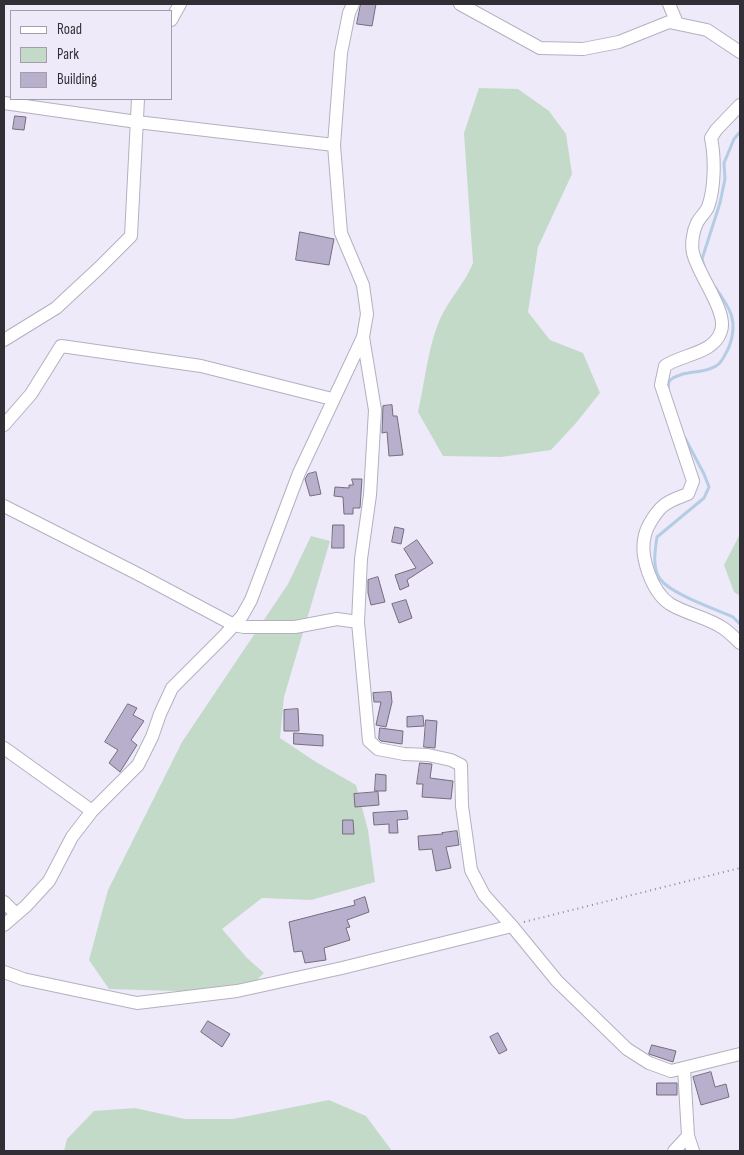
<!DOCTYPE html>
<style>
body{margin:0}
#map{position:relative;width:744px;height:1155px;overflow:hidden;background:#eeeafa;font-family:"Sofia Sans Condensed",sans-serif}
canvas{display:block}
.frame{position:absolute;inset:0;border:5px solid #312f35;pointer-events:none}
.legend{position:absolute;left:10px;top:10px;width:162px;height:90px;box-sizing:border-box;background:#eeeafa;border:1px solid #a29fab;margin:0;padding:6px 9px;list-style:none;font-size:15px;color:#312f35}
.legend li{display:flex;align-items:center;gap:10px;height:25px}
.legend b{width:25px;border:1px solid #a29fab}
</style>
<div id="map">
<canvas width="744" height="1155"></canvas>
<div class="frame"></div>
<ul class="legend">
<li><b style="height:6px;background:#fff"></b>Road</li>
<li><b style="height:14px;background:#c4dac9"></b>Park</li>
<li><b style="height:14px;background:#b7afcc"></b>Building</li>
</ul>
</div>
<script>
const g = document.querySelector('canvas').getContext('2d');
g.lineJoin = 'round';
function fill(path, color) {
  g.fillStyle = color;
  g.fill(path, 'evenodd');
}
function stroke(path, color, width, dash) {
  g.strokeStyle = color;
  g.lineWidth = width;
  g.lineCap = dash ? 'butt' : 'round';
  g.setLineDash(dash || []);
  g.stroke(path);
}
fill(new Path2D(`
 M479 88 518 89 549 111 566 134 572 174 538 247 528 312 550 340 583 353 600 393 576 423 551 450 501 457 443 456 418 412C425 382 428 345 441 317 450 298 465 283 473 263L464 133Z
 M740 534V596L734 592 724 565Z
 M311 536 330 541 284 697 280 738 316 762 356 785 368 830 375 882 311 900 262 898 222 929 247 958 264 973 246 991 210 992 109 989 89 960 108 890 182 742 288 584Z
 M329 1100 366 1116 392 1151H64L67 1139 94 1111 135 1108 185 1119H233Z`), '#c4dac9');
stroke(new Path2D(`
 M704 266 702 259 720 203 725 179 724 163 734 139 740 132
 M668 390 669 381C683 369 702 375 716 366 722 363 726 353 729 347 739 321 730 308 715 287
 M685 438 704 474 709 487 704 498 657 537C655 550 652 568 660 579 671 594 715 609 733 617L740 624`), '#b4cde4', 3);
const building = new Path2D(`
 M361 4H376L372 26 357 24Z
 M15 116 26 117 24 130 13 129Z
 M300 232 334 239 329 265 296 260Z
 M392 405 393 416H397L403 455 389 456 387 432 382 433 383 406Z
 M316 472 321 494 310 496 305 479 308 474Z
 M352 479H362L360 508H353V514H344L343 497 334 496 335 487 349 488V485H353Z
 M333 525H344V548H332Z
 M395 527 404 529 401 544 392 542Z
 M417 540 433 563 407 580 409 586 400 590 395 575 416 568 404 549Z
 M378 577 385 602 371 605 368 593V580Z
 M406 600 412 618 399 623 392 604Z
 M391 692 392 702 386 727 376 725 381 702H374L373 693Z
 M128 704 137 708 133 715 144 721 131 740 137 745 120 772 109 763 118 750 105 742Z
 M298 709 299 731H284V710Z
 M423 716 424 726 407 727V717Z
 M426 720 437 721 435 748 424 747Z
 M380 728 403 731 402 744 381 741 379 739Z
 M294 733 323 735V746L294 744Z
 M420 763 432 764 430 778 453 781 451 799 422 797 423 784H417Z
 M376 774 386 775V791H375Z
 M378 792 379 805 355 807 354 794Z
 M407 811 408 819 397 820 398 833H389V824L374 825 373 813Z
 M343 820H353L354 834H343Z
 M457 831 459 845 446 847 451 868 436 871 432 849 419 850 418 836 443 834 442 833Z
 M365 897 369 912 347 920 350 927 346 928 350 940 324 948 326 960 305 963 302 951 294 952 289 922 355 905 354 901Z
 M208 1021 230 1034 222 1047 201 1032Z
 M498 1033 507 1050 499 1054 490 1037Z
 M652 1045 676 1051 673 1062 649 1054Z
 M711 1072 715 1087 726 1084 729 1097 701 1105 693 1077Z
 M657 1083H677V1095H657Z`);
fill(building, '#b7afcc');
stroke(building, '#726e7c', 1);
const street = new Path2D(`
 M460 4 540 48 583 49 619 42 669 22 707 30 740 52
 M669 4 677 23
 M171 20 180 4
 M4 103 137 122 334 145
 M740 105 716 130 711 138C715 157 715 188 708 207 706 212 700 217 697 223 693 231 691 244 693 253 698 275 728 312 721 331 714 354 682 354 665 366L661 385 693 481 688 494C680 497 670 500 663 506 656 512 647 526 645 535 639 556 652 592 670 604 686 614 707 617 723 628 729 632 735 638 740 643
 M363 337 375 410 370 495 361 559 358 622 369 741 378 749 404 754 428 755 451 760 461 765 462 806 471 870 484 895 512 926 557 981 627 1049 649 1063 671 1071 740 1054
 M4 340 56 308 99 268 131 236 138 99
 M4 425 31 394 61 346 201 366 332 399
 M4 506 138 574 234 625 244 627H295L337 619 358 622
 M4 748 92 811
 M4 902 16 914
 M4 925 26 906 49 881 72 837 92 811 138 765 152 737 160 714 172 688 224 636 242 616 251 600 299 473 363 337 367 314 363 285 341 233 334 145 341 53 349 13 353 4
 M4 972 23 979 137 1003 237 991 342 968 512 926
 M684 1068 688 1136 693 1151
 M674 1151 688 1136`);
stroke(street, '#b4b0bf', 14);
stroke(new Path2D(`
 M524 922 740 868`), '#8d8a95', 2, [1, 4]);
stroke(street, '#fff', 12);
</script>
